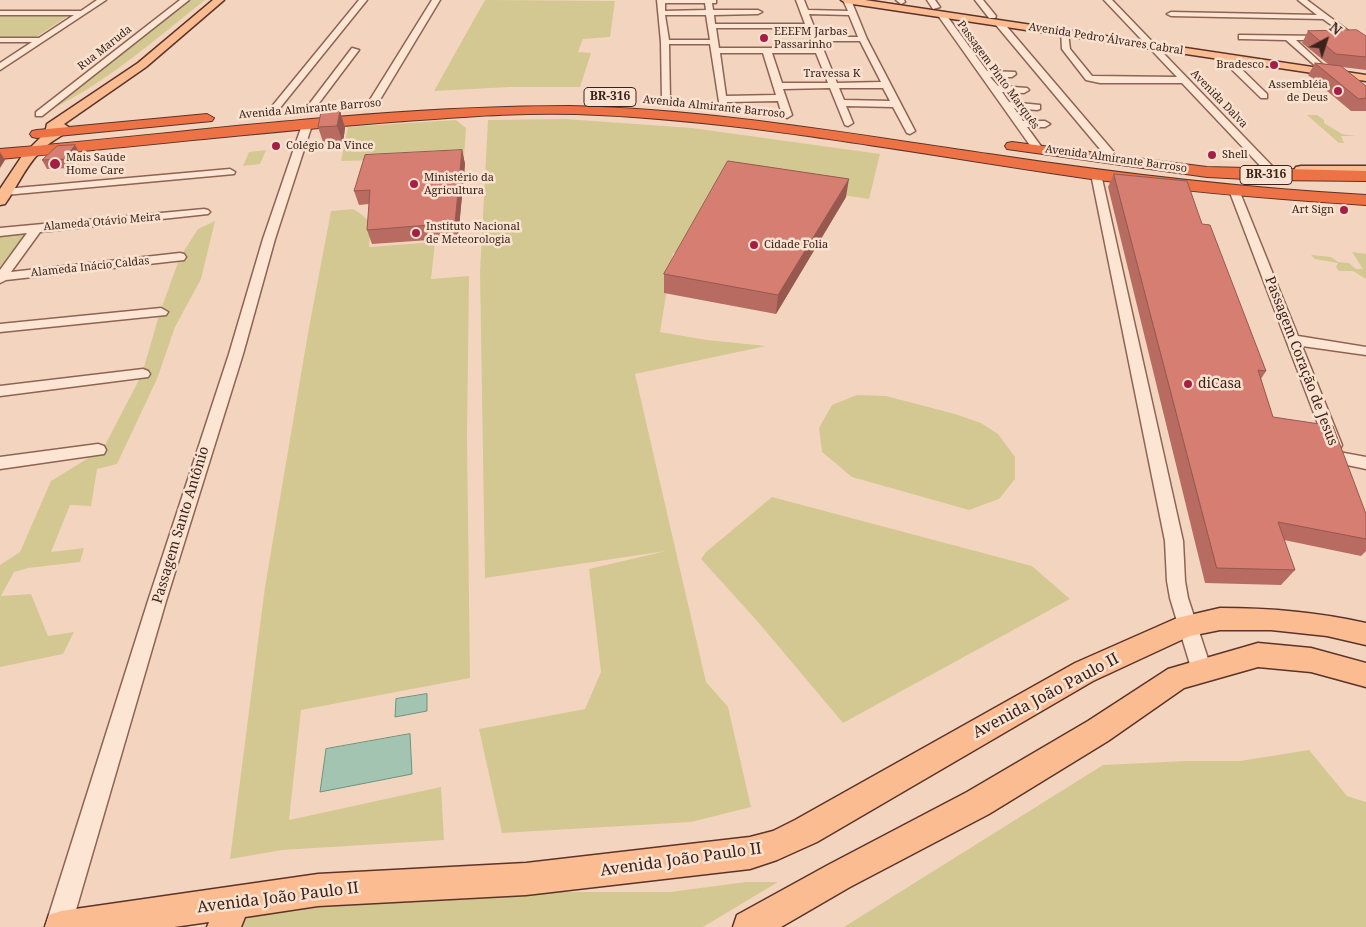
<!DOCTYPE html>
<meta charset="utf-8">
<style>
body{margin:0}
#map{position:relative;width:1366px;height:927px;overflow:hidden;background:#f3d5bf;font-family:"Noto Serif",serif}
canvas{display:block}
.north{position:absolute;left:1301px;top:15px;width:50px;height:50px;-webkit-text-stroke:4px #f9e2d0;paint-order:stroke;rotate:40deg;font-size:14px;font-weight:700;line-height:20px;text-align:center;color:#3c221b}
.north::after{content:'';display:block;margin:auto;width:18px;height:22px;background:#3c221b;clip-path:polygon(50% 0,100% 100%,50% 72%,0 100%)}
</style>
<div id="map">
<canvas width="1366" height="927"></canvas>
<div class="north">N</div>
</div>
<script>
const g = document.querySelector('canvas').getContext('2d');
g.lineJoin = 'round';
function fill(path, color) {
  g.fillStyle = color;
  g.fill(path, 'evenodd');
}
function stroke(path, color, width, dash) {
  g.strokeStyle = color;
  g.lineWidth = width;
  g.lineCap = dash ? 'butt' : 'round';
  g.setLineDash(dash || []);
  g.stroke(path);
}
function label(font, color, halo, rows, align = 'center') {
  g.font = font + ' "Noto Serif",serif';
  g.lineWidth = 5;
  g.setLineDash([]);
  g.textBaseline = 'middle';
  g.strokeStyle = halo;
  g.fillStyle = color;
  for (const [text, x, y, turn = 0] of rows) {
    g.save();
    g.translate(x, y);
    g.rotate((+turn || 0) * Math.PI / 180);
    g.textAlign = isNaN(turn) ? turn : align;
    if (halo) g.strokeText(text, 0, 0);
    g.fillText(text, 0, 0);
    g.restore();
  }
}
fill(new Path2D(`
 M190 0H205C154 40 102 87 43 113Z
 M485 0 615 1 610 37 583 39 578 52 591 53 580 87H510L434 91Z
 M71 14 36 37H0V15Z
 M1307 115H1317L1324 120V123L1342 134 1356 136H1341L1344 143H1339Z
 M565 119 692 128 880 154 869 199 723 177 680 252 673 253 660 332 707 340 766 346 635 374 706 682 728 707 751 807 691 822 502 833 479 729 585 709 601 672 589 569 666 551 485 578 480 272 488 120Z
 M456 120 466 128 464 158 341 161 348 127Z
 M266 150 260 164 243 166 249 152Z
 M353 209C373 220 371 226 369 247L435 242 431 279 469 276 467 438 470 678 301 710 289 820 441 787 444 840 282 850 230 859 265 587 308 333 331 211Z
 M215 221 201 279 175 327 157 379 117 464 97 469 91 506 70 505 51 552 84 548 80 562 28 568 14 572 1 596 31 594 48 636 74 632 63 654 0 667V565L20 552 51 481 103 449 142 374 160 312 180 257 198 229Z
 M30 232 0 273V234Z
 M1352 252 1366 254V279L1353 271H1339L1336 267 1338 263 1315 259 1311 255 1331 257 1338 262 1349 263 1356 269H1363Z
 M857 395 886 396 955 414 981 423 998 434 1015 457V479L999 499 969 510 852 477 822 452 819 428 832 405Z
 M772 497 1032 566 1070 599 843 723 758 622 701 559 706 552Z
 M1309 750 1347 796 1366 802V927H844L1103 765 1186 761H1240Z
 M746 882H778L703 927H241L245 911 552 892H670Z`), '#d3c892');
const water = new Path2D(`
 M427 694V711L395 717 396 699Z
 M410 734 412 774 320 792 326 749Z`);
fill(water, '#a3c4b1');
stroke(water, '#69947d', 1);
const minor = new Path2D(`
 M97 0H106L0 70V63L32 42H0V38H39L74 15H0V11H81Z
 M180 0H189L42 116H36V112Z
 M359 0H367L275 114H269V110Z
 M432 0H440L378 103 376 105H370L368 103Z
 M657 0H716V3H712L713 10H758L762 12 758 14 714 15 715 24H805L796 0H804L808 10 848 11 843 0H851L867 39 915 131 910 134 907 133 893 107 846 106 853 123 848 126 845 125 830 88 783 89 792 115 787 118 782 115 778 101 727 102 726 108H720L710 44H669L670 100 668 102H662L661 42ZM665 3H705L706 10 665 11ZM809 14 849 15 858 37H818ZM665 15H706L710 40H669ZM716 28H807L814 48H719ZM820 41H860L881 82 837 83ZM720 53H763L776 95 726 96ZM772 53H816L828 83H782ZM839 88H883L890 101 844 100Z
 M896 0H904L905 2 901 4Z
 M927 0H935L940 7 933 9Z
 M975 0H983L996 16 995 18H989Z
 M1104 0H1112L1275 169 1276 171 1275 173H1267L1182 83H1100L1086 80 1062 49 1061 31 1068 33 1070 49 1092 76 1177 77Z
 M1298 0H1307L1366 44V50L1323 19 1171 16 1167 14 1171 12 1317 15Z
 M938 12H944L987 71 1015 72 1016 74 1012 77H990L998 86 1027 88 1029 90 1024 93 1002 92 1009 102 1040 105V109L1037 110 1014 108 1023 121H1045L1050 124 1045 127H1027L1043 149 1042 151H1034L937 14Z
 M996 21H1002L1118 157 1119 159 1118 161H1110L996 25Z
 M1239 35 1327 36 1331 38 1327 40H1296L1322 64 1323 66 1319 69 1286 40 1242 39H1239Z
 M352 48 359 50 313 111H307V107Z
 M1221 55H1227L1267 94V98H1261L1221 59Z
 M307 122 312 125 275 239 243 354 166 601 71 927H45L148 601 229 354 263 239 302 125Z
 M230 169 235 172 234 174 5 195 0 193 1 190 5 189Z
 M1096 171 1101 174 1183 541 1185 581 1188 598 1212 671 1209 678 1202 680 1195 678 1192 671 1170 598 1167 581 1165 541 1091 174Z
 M1234 187 1239 190 1298 336 1366 347V355L1302 346 1342 445 1340 449 1334 451 1328 449 1326 445 1229 190Z
 M204 209 208 210 210 212 208 214 40 232 11 272 180 253 184 254 186 257 184 260 6 280 0 283V270L27 233 0 236V228Z
 M161 308 168 312 166 315 0 332V324Z
 M143 369 148 371 150 374 148 377 0 396V386Z
 M98 444 104 446 106 450 104 454 0 469V457Z
 M1339 452 1366 457V469L1333 462 1331 458 1333 454Z`);
const major = new Path2D(`
 M213 0H224L146 67 64 124 70 128C64 136 48 142 40 152 25 167 17 187 5 204L0 205V189L22 156 45 133 47 124 138 63Z
 M841 0H865L1366 75V81L846 3Z
 M1301 166H1366V174L1296 173 1294 170 1296 167Z
 M1220 608C1270 608 1317 612 1366 623V645L1327 636 1271 630H1220L1190 636 1093 681 817 842 777 860 750 869 526 895 318 906 245 917 241 927H207L209 922 174 927H45L49 915 61 911 318 874 526 863 750 837 773 831 795 820 1075 663 1177 618Z
 M1258 643 1311 648 1366 663V687L1311 672 1258 667 1184 688 1108 741 989 814 850 887 781 927H733L737 915 828 865 967 792 1088 721 1168 669Z`);
const highway = new Path2D(`
 M569 106C710 109 850 134 989 154 1115 173 1240 188 1366 195V205C1272 199 1178 191 1084 178 923 155 762 123 599 115 530 111 460 117 392 122 261 132 131 147 0 159V149C189 133 379 106 569 106Z
 M207 114 214 118 212 121 37 138 32 137 30 134 32 131 37 130Z
 M1012 142 1207 167 1366 171V181L1267 180 1207 177 1007 149 1005 146 1007 143Z`);
stroke(minor, '#8e6355', 3);
stroke(major, '#5b332a', 3);
stroke(highway, '#5b332a', 2);
fill(minor, '#fde5d4');
fill(major, '#fbbc92');
fill(highway, '#ed7346');
fill(new Path2D(`
 M1308 31 1366 36V70L1342 67 1366 86V111H1351L1308 75 1315 63 1328 64 1302 43Z
 M340 111 345 128 343 143 324 145 318 127Z
 M462 150 465 164 458 238 372 244 367 230 369 204 359 205 354 191Z
 M80 154 70 168 47 169 42 160Z
 M1114 174 1202 224 1266 371 1261 379 1273 417 1366 514V551L1361 556 1284 540 1295 570 1281 585 1205 583 1108 187Z
 M846 197 776 314 664 293V274Z`), '#b86c61');
fill(new Path2D(`
 M340 111 345 128 343 143 337 126Z
 M75 145 80 154 70 168 65 159Z
 M462 150 465 164 458 238 455 223Z
 M0 152 5 160 0 168Z
 M849 179 846 197 776 314 778 295Z`), '#96584f');
const building = new Path2D(`
 M1357 30 1366 36V57L1336 54 1308 31Z
 M1315 63 1341 66 1366 86V98L1359 99Z
 M340 111 337 126 318 127 321 112Z
 M75 145 65 159 42 160 57 146Z
 M462 150 455 223 367 230 370 190 354 191 365 155Z
 M728 161 849 179 778 295 664 274Z
 M1114 174 1187 181 1202 224 1210 225 1266 371 1258 370 1273 417 1333 426 1366 514V539L1278 522 1295 570 1217 568Z`);
fill(building, '#d67e71');
stroke(building, '#96584f', 1);
for (const [x, y, r, color] of [
 [764,38,5,"#a51e45"],
 [1274,65,5,"#a51e45"],
 [1338,91,5,"#a51e45"],
 [276,146,5,"#a51e45"],
 [1212,155,5,"#a51e45"],
 [55,164,6,"#a51e45"],
 [414,184,5,"#a51e45"],
 [1344,210,5,"#a51e45"],
 [416,233,5,"#a51e45"],
 [754,245,5,"#a51e45"],
 [1188,384,5,"#a51e45"]
]) {
  const dot = new Path2D();
  dot.arc(x, y, r, 0, 2 * Math.PI);
  g.fillStyle = color;
  g.fill(dot);
  stroke(dot, '#f9e2d0', 2);
}
label('11px', '#3c221b', '#f9e2d0', [
 ["EEEFM Jarbas",774,32],
 ["Passarinho",774,45],
 ["Bradesco",1264,65,"right"],
 ["Assembléia",1328,85,"right"],
 ["de Deus",1328,98,"right"],
 ["Colégio Da Vince",286,146],
 ["Shell",1222,155],
 ["Mais Saúde",66,158],
 ["Home Care",66,171],
 ["Ministério da",424,178],
 ["Agricultura",424,191],
 ["Art Sign",1334,210,"right"],
 ["Instituto Nacional",426,227],
 ["de Meteorologia",426,240],
 ["Cidade Folia",764,245]
], 'left');
label('11px', '#3c221b', '#f9e2d0', [
 ["Avenida Pedro Álvares Cabral",1106,39,9],
 ["Rua Maruda",105,48,-38],
 ["Travessa K",832,74],
 ["Passagem Pinto Marquês",998,75,54],
 ["Avenida Dalva",1219,99,46],
 ["Avenida Almirante Barroso",714,107,6],
 ["Avenida Almirante Barroso",310,109,-5],
 ["Avenida Almirante Barroso",1116,159,8],
 ["Alameda Otávio Meira",102,222,-5],
 ["Alameda Inácio Caldas",90,267,-6]
]);
for (const [x, y, w] of [
 [610,97,52],
 [1266,175,52]
]) {
  const box = new Path2D();
  box.roundRect(x - w / 2, y - 9.5, w, 19, 4);
  g.fillStyle = '#f9e2d0';
  g.fill(box);
  stroke(box, '#3c221b', 1);
}
label('bold 12px', '#3c221b', null, [
 ["BR-316",610,97],
 ["BR-316",1266,175]
]);
label('14px', '#3c221b', '#f9e2d0', [
 ["Passagem Coração de Jesus",1301,361,69],
 ["Passagem Santo Antônio",181,525,-73]
]);
label('14px', '#3c221b', '#f9e2d0', [
 ["diCasa",1198,384]
], 'left');
label('16px', '#3c221b', '#f9e2d0', [
 ["Avenida João Paulo II",1046,696,-28],
 ["Avenida João Paulo II",681,860,-8],
 ["Avenida João Paulo II",278,898,-7]
]);
</script>
